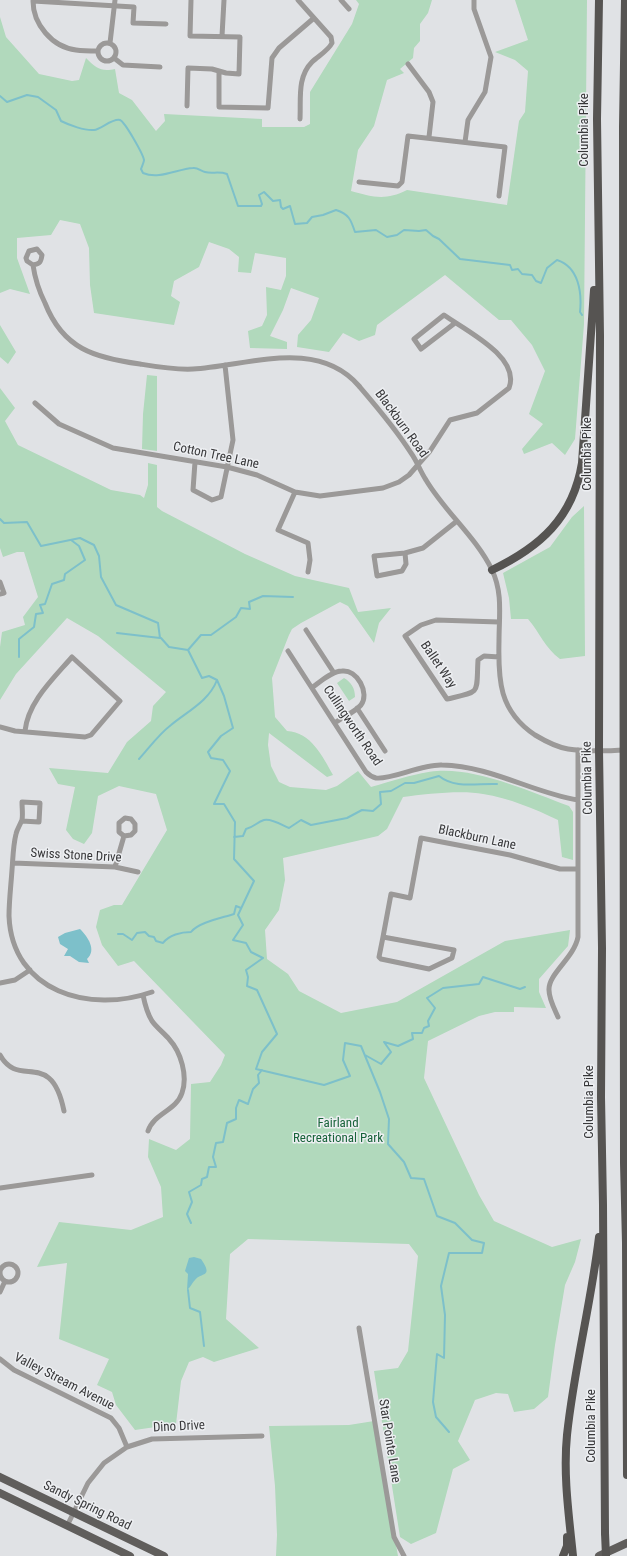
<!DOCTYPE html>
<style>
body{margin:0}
canvas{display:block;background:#e0e2e5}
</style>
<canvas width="627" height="1556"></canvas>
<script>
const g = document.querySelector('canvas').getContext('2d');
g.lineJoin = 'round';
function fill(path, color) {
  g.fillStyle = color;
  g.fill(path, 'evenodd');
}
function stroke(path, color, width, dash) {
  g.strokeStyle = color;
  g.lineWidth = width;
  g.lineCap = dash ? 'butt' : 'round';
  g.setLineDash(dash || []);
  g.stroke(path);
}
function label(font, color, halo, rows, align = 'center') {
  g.font = font + ' "Roboto Condensed",sans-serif';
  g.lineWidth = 3;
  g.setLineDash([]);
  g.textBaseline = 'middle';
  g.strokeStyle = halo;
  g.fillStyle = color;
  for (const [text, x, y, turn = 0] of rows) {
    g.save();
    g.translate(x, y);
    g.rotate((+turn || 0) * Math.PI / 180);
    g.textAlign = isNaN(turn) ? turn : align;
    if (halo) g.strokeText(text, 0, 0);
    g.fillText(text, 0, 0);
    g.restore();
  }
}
fill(new Path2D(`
 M356 0H432L428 13 420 24V41L414 48 413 58 400 69 404 73 387 80 374 126 358 150 351 191C373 197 385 201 407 190L507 205 519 121 525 112 528 71 515 60 495 52 528 40 515 0H587L584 324 575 439 565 455 552 443 524 454 522 449 543 424 529 414 545 371 532 345 511 320H499L445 275 377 325 375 335 359 341 343 333 329 352 297 347 298 335 311 320 319 298 291 288 283 310 270 336 287 342V349L250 348 248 331 262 326 267 315 266 287 281 290 286 276V258L255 253 251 273 238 272 239 257 229 249 209 242 199 267 174 281 171 296 180 302 174 325 94 313 90 285 89 248 80 224 60 220 51 235 17 238V258L30 294 10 289 0 293V17L6 37 39 74 72 81 79 80 86 58C96 68 101 72 115 69L119 93 132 100 156 131 165 121 164 114 262 119V127H304L310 124V92L352 24 359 4Z
 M0 325 16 352 8 364 0 357Z
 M147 375 157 376V451L142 449 143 414Z
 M0 388 15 408 5 421 18 445 111 490 140 495 144 498 148 485V463L157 465V507L162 511 245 554 295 576 349 588 358 612 391 608 379 623 374 643 348 606 340 602 301 623 292 629 289 635 272 678 275 717 287 731C311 732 323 757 333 775L327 777 269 733 268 745 271 766 279 782 290 787 326 790 337 786 358 771 371 787C389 782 419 772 437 771 478 768 531 792 569 806L573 812V860L562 857 558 820C535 809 509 798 483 794 462 790 426 794 403 797L387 829 378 836 283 858 285 880 279 910 265 930 267 959 288 974 299 991 341 1013 397 1002 505 941 570 930 568 946 539 979V992L546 1008 514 1007V1012H495L479 1016 428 1041 424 1078 479 1195 494 1221 552 1247 581 1239 575 1262 565 1285 555 1345 548 1397 534 1409 514 1412 508 1394 496 1393 475 1400 458 1441 470 1460 453 1469 436 1533 411 1544 400 1537 374 1371 398 1368 408 1351 418 1256 409 1244 248 1239 230 1254 226 1319 259 1348 214 1362 203 1357 189 1362 181 1381 176 1424 135 1430 116 1405 112 1392 97 1385 109 1359 59 1339 67 1263 37 1267 59 1222 131 1230 163 1217 161 1187 148 1157 149 1139 176 1150 190 1139 191 1084 210 1082 221 1065 225 1055 134 961 118 966 102 945 96 927 100 910 114 905H122L167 830 156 794 119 786 98 796 92 833 84 844 73 839 66 830 75 787 58 784 49 768 108 773 127 742 151 721 153 706 166 692 98 636 67 618 16 674 0 700V647L2 632 25 625 23 617 38 597 24 552H17L3 557 0 548Z
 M584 506 585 656 560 659C545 648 540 633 528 619H511L509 598 503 573 550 547 572 517Z
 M344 678C351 682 355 688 355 697L349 701 337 683Z
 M374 1421 398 1556H276L277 1535 275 1486 269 1426 349 1425Z`), '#b1d9bc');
fill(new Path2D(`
 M80 929C88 937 97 950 87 959L89 963 79 962 70 956H64L68 949 60 944 58 937 65 933Z
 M194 1257 201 1259C214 1278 201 1272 195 1280 192 1283 190 1288 187 1290L188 1274 185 1271 189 1258Z`), '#7dc0ca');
stroke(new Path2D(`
 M0 96 7 102 27 95 38 97 56 110 61 121C69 125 85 131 94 130 101 129 113 118 120 120 125 122 143 154 144 160 144 162 142 166 141 169L143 173C159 180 177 169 193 168 197 167 201 171 205 172 212 174 219 171 227 174L238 206H261L262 204 259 195 264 192 273 201 280 200 281 207 283 209 290 206 295 224 307 223 312 217 323 215 336 210C349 214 351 220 355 232L376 230 387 237 397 235 404 230 419 231 426 230 433 236 439 239 460 259 510 265 512 270 518 269 522 274 532 275 536 281 541 283 547 268 557 260C579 267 582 293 580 312L582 315
 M0 519 4 523 27 522 41 546 80 538 94 545 99 556 101 577 116 605 158 623 160 638 117 633
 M161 638 169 647 188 650 201 635H211L236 617 241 608 250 609 249 602 263 596 293 597
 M188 650 202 678 209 676 217 680 224 696 233 728 221 736 208 752 211 758 223 760 230 771 214 804H224L235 822 234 859 254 881 238 915 243 925 233 940 246 943 251 952 263 958 246 970 248 977 247 986 257 990 277 1034 262 1052 256 1069 324 1085 350 1076 343 1060 345 1043 361 1046 380 1092 389 1119 388 1144 404 1162 411 1178 424 1179 437 1216 455 1223 472 1240 484 1243 482 1253H449L441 1286 445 1315 444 1358 437 1354 433 1402 436 1417 449 1432
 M19 657V639L34 627 36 614 43 613 40 605 45 604 52 584 64 580 65 574 85 560 79 546 71 540
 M139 759C149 748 159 734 171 725 188 711 209 701 217 680
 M234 837 243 836 246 829C254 827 257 822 264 820 271 818 282 825 289 828L301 820 311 825 347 818 362 810 373 811 381 804 380 792 391 791 405 783H414L439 776C455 789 477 783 497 784
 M118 934H123L132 940 137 933 145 932 149 936 154 937 156 941 163 943C169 935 181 932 191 932 199 922 222 918 234 914L236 906 241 908
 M365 1055 381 1064 391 1052 384 1042 398 1046 413 1039 412 1033H422L424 1028 429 1026 428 1021 435 1008 427 998 443 988 479 984 483 977 520 989 525 987
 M191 1223 187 1214 192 1202 189 1192 201 1185 202 1179 207 1177 209 1167H216L213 1157 216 1143 223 1142 227 1123 236 1119V1108L239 1100 248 1104 253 1089 259 1083 258 1075 262 1070
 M188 1290 190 1308 200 1312 204 1346`), '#7dc0ca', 2);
stroke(new Path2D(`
 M298 0 331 37 332 43C328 51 318 56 312 62 297 77 301 99 300 119
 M341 0 349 9
 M222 36 224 0
 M110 43 115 0
 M98 52a9 9 0 1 1 18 0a9 9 0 1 1-18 0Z
 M98 51C91 51 83 51 76 50 52 47 33 24 33 1L134 7 133 23 166 24
 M114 58 123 65 160 67
 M408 64 429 92 433 102 429 137
 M219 71V107L268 108 272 58 279 48 314 18
 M187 106 188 68 212 69 226 73 239 74 240 37 190 36 191 0
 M465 142 468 120 485 92 491 57 474 9V0
 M359 182 398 186 402 182 408 136 505 147 499 196
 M33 265C40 264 41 262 42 255L37 249 29 251 26 258 27 261 33 265C35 279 39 291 45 303 63 349 95 358 140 364 158 367 175 370 193 369 247 366 317 337 359 386 377 407 396 429 411 453 417 461 420 471 426 480 445 512 476 537 492 570 503 593 499 616 499 641 498 680 499 711 535 735 545 741 556 747 568 749 586 752 607 751 626 750
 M35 403 59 424 113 448 227 467 257 475 295 492 320 496 383 488 399 482 409 475 430 451 450 420 477 413 509 388C521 357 465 330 444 315L414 339 421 349 455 323
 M195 462 193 490 212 500 221 497 233 440 225 365
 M295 492 278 530 308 543 310 560 308 572
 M405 553 374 556 377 576 402 571 406 564 405 553 423 548 457 521
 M0 582 4 593 0 594
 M306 630 334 673
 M288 651 366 772C369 775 372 777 376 778 391 780 422 764 442 765 491 766 533 793 578 800
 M499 657 484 656 478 660C476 695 482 691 447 699L405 636 421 625 436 620 499 622
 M313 687C321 681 332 671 342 671 357 669 370 693 361 705 355 712 343 717 336 722
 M357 708 385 751
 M0 727 15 731 85 737 91 735 120 701 72 657C53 679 28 702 25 731
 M22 821 39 822 40 803 22 802C22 808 23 815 22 820 20 825 17 829 16 834 13 846 13 858 12 870 11 885 9 901 9 916 12 992 90 1014 152 992
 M13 863 115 867 138 872
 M115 867 124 836 131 835 135 831V824L131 819 125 818 119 823V832L124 836
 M383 937 379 957 381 959 429 969 452 958 454 950 383 937 391 894 410 898 421 838 510 855 560 869H578
 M0 983 15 980 30 970
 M143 995C145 1005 147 1013 152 1021 157 1028 164 1033 169 1039 181 1052 188 1076 182 1093 176 1111 154 1113 148 1131
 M558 1017C554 1008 549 999 549 990 548 974 574 958 578 937V750
 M0 1055C19 1090 51 1047 64 1111
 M0 1188 92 1175
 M0 1273a9 9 0 1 1 18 0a9 9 0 1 1-18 0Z
 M0 1292 5 1281
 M359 1328 394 1537 404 1556
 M0 1359 14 1370 111 1418 119 1428 127 1447
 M67 1526 88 1483 104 1463 127 1447 152 1439 262 1436`), '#9b9998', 5);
stroke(new Path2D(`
 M0 1477 164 1556
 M0 1493 130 1556
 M599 1556 627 1543`), '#605e5c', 8);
stroke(new Path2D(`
 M599 0 597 119 600 336 599 750 602 948 601 1097 603 1205 605 1533
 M625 0 623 127 624 1163 626 1243 627 1475
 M492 570C540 547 573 518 582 463L594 290
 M563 1556 567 1546V1537
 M573 1556C569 1516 563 1475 567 1435 574 1368 591 1304 599 1237`), '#565452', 8);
stroke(new Path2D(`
 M605 1533 606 1556`), '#565452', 8);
label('13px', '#38383a', '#edeff2', [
 ["Columbia Pike",585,130,-90],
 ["Blackburn Road",401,424,54],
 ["Columbia Pike",588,454,-90],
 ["Cotton Tree Lane",216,456,12],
 ["Ballet Way",438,665,56],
 ["Cullingworth Road",352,726,56],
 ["Columbia Pike",588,778,-91],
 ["Blackburn Lane",477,838,12],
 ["Swiss Stone Drive",76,856,3],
 ["Columbia Pike",590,1102,-90],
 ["Valley Stream Avenue",64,1382,27],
 ["Columbia Pike",592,1426,-90],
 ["Dino Drive",179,1427,-3],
 ["Star Pointe Lane",389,1441,81],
 ["Sandy Spring Road",87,1506,26]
]);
label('13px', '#18633a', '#edeff2', [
 ["Fairland",338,1124],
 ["Recreational Park",338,1139]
]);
</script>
